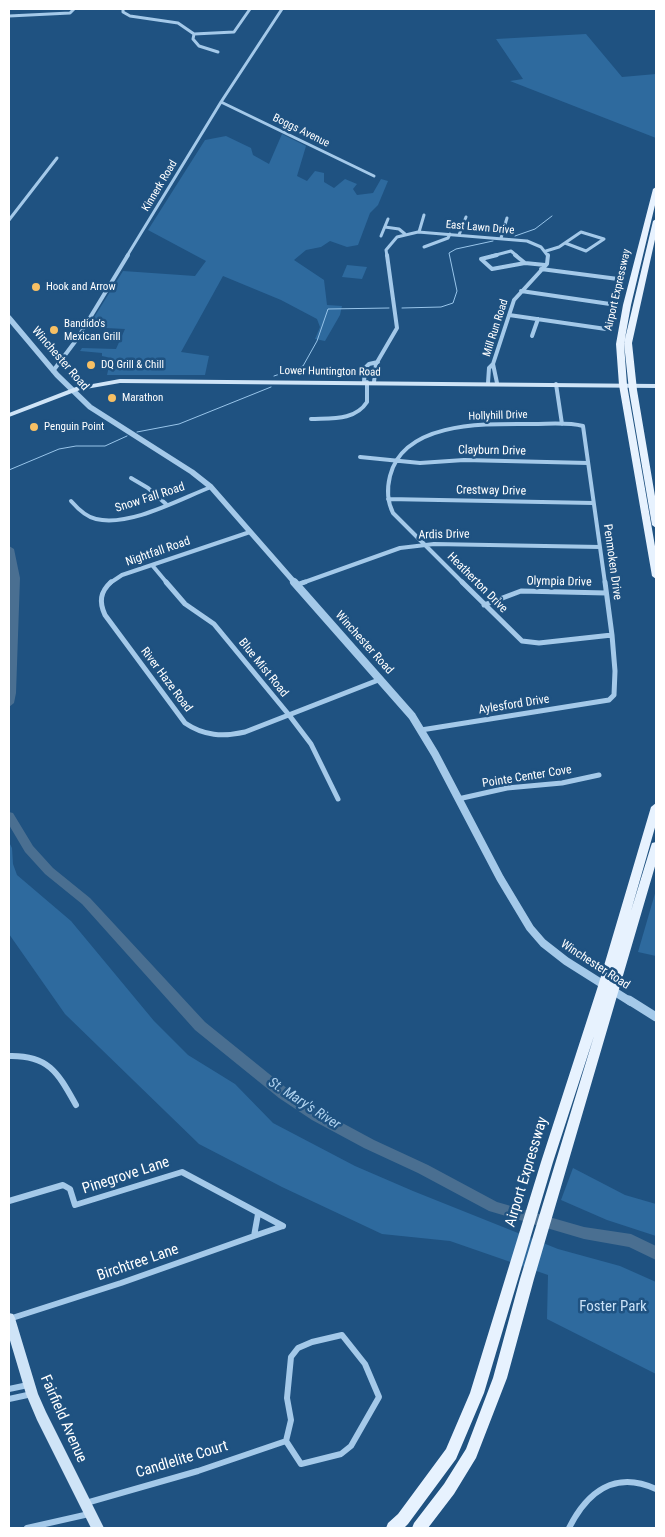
<!DOCTYPE html>
<style>
body{margin:0}
#map{position:relative;width:665px;height:1537px;overflow:hidden;background:#1f5281;font-family:"Roboto Condensed",sans-serif}
canvas{display:block}
.frame{position:absolute;inset:0;border:10px solid #fff;pointer-events:none}
</style>
<div id="map">
<canvas width="665" height="1537"></canvas>
<div class="frame"></div>
</div>
<script>
const g = document.querySelector('canvas').getContext('2d');
g.lineJoin = 'round';
function fill(path, color) {
  g.fillStyle = color;
  g.fill(path, 'evenodd');
}
function stroke(path, color, width, dash) {
  g.strokeStyle = color;
  g.lineWidth = width;
  g.lineCap = dash ? 'butt' : 'round';
  g.setLineDash(dash || []);
  g.stroke(path);
}
function label(font, color, halo, rows, align = 'center') {
  g.font = font + ' "Roboto Condensed",sans-serif';
  g.lineWidth = 5;
  g.setLineDash([]);
  g.textBaseline = 'middle';
  g.strokeStyle = halo;
  g.fillStyle = color;
  for (const [text, x, y, turn = 0] of rows) {
    g.save();
    g.translate(x, y);
    g.rotate((+turn || 0) * Math.PI / 180);
    g.textAlign = isNaN(turn) ? turn : align;
    if (halo) g.strokeText(text, 0, 0);
    g.fillText(text, 0, 0);
    g.restore();
  }
}
fill(new Path2D(`
 M586 34 622 77 656 74V138L510 81 523 79 496 39Z
 M282 134 306 146 297 176 307 181 315 171 324 173V182L334 188 345 179 357 184 353 189 357 195 373 193 381 179 388 181 378 205 370 213 358 245 347 247 330 241 321 247 306 250 294 260 324 280 327 305 342 306 340 315 325 341 315 339 320 327 317 319 281 300 223 276 181 352 209 356 205 375H107L111 358 102 356V353L80 351 82 348 116 349 125 329 88 327 123 271 195 276 206 261 148 230 205 140 226 136 251 148 253 155 269 164Z
 M347 265 367 267 362 279 342 277Z
 M9 842 12 848 13 864 17 875 71 921 154 1021 188 1055 235 1084 273 1123 355 1166 413 1191 558 1249 620 1266 656 1282V1374L547 1319 548 1275 450 1241 382 1234 282 1187 199 1144 65 1014 9 934Z
 M656 890V956L638 952Z
 M573 1168 625 1195 656 1204V1236L607 1220 561 1200Z`), '#2e6a9e');
stroke(new Path2D(`
 M515 236 535 229 552 216
 M402 308 441 307 453 303 457 291 449 253 456 249 493 241
 M274 376 303 366 317 341 328 309 389 308
 M137 432 179 424 271 387
 M9 470 59 449 76 446H105L127 436`), '#98c5ea', 1);
fill(new Path2D(`
 M9 546 14 549 20 578 16 693 14 703 9 707Z
 M9 812 13 813 33 846 53 868 90 898 205 1022 289 1090 322 1112 374 1140 428 1165 497 1202 584 1227 631 1234 656 1246V1260L629 1247 584 1239 489 1211 418 1173 364 1148 312 1120 279 1098 195 1030 82 904 45 874 25 852 9 825Z`), '#4a6f91');
stroke(new Path2D(`
 M123 9V12L130 16 178 23 194 34
 M9 16 70 13 74 9
 M194 34 234 32 250 9
 M194 34 193 39 199 46 218 52
 M221 102 374 176
 M9 220 57 158
 M385 227 399 229 405 234
 M419 232 424 215
 M459 235 466 217
 M381 236 388 219
 M501 238 507 218
 M424 247 448 238 450 234
 M546 251 559 247 581 232 604 239 586 251 565 243
 M127 256 221 102 282 9
 M387 256 386 250 397 237 418 232 527 241 541 247 548 256
 M492 256 511 251 517 256`), '#a4c9e9', 3);
stroke(new Path2D(`
 M497 255 481 259 492 269 525 263
 M515 255 525 263
 M525 263 545 265
 M541 269 618 279
 M521 291 610 304
 M509 315 606 329
 M532 336 538 319
 M493 364 497 383
 M53 371 77 339 128 255
 M364 382 365 368 369 364 378 362
 M374 382 376 364 397 328 387 255
 M488 383 489 368 493 364 514 300 547 264 548 255
 M556 384 562 424
 M311 419C331 418 355 421 367 402V382
 M360 457 420 463 464 460 588 463
 M131 478 148 488 166 504
 M388 499 593 503
 M71 501C78 509 86 517 96 519 130 527 180 499 211 487
 M152 565 167 583
 M110 583 122 575 250 532
 M302 583 400 548 434 544 600 547
 M463 583 393 513C387 501 387 488 390 476 404 420 488 424 533 424 550 424 567 422 583 426L605 583`), '#a4c9e9', 4);
stroke(new Path2D(`
 M111 582C100 592 99 602 105 615L185 723C204 736 223 737 245 732L381 679
 M166 582 185 604 214 624 289 715 311 744 338 799
 M462 582 522 641 539 643 612 635
 M605 582 612 635
 M296 585 305 582
 M484 605 521 591 606 593
 M421 730 609 700 614 695 615 671 612 635
 M458 799 507 788 562 783 599 775`), '#a4c9e9', 5);
stroke(new Path2D(`
 M9 1056C49 1055 58 1073 76 1105
 M9 1201 63 1185 70 1189 75 1205 182 1172 283 1226
 M254 1236 283 1226
 M9 1319 121 1283 254 1236 258 1214
 M342 1335 365 1364 379 1397 351 1446 341 1454 301 1464 286 1441 291 1420 287 1398 291 1357 298 1348 312 1342Z
 M9 1389 28 1385
 M9 1399 32 1394
 M86 1503 198 1471 286 1441
 M27 1528 89 1514
 M569 1528C587 1492 615 1470 656 1489`), '#a4c9e9', 6);
stroke(new Path2D(`
 M9 318 57 375 90 407 192 472 211 487 295 583`), '#a4c9e9', 5.5);
stroke(new Path2D(`
 M294 582 412 716 435 754 500 878 530 928 543 943 566 961 631 1002`), '#a4c9e9', 8);
stroke(new Path2D(`
 M629 1000 656 1017`), '#a4c9e9', 9);
fill(new Path2D(`
 M120 379 656 384V388L120 383 80 390 9 417V413L76 387Z
 M9 1313 13 1314 15 1318 38 1394 46 1412 104 1528H91L37 1420 26 1394 9 1337Z`), '#cfe4f7');
fill(new Path2D(`
 M656 187V201L631 305 624 344 627 385 656 552V579L652 576 619 385 616 344 623 305 653 189Z
 M656 219V235L632 343 637 390 656 502V528L652 525 629 390 624 343 653 221Z
 M656 803V824L631 911 651 846 652 843 656 842V863L534 1279 507 1378 476 1458 454 1494 428 1528H412L414 1523 444 1484 466 1449 493 1378 520 1279 594 1036 553 1162 484 1393 456 1459 408 1524 404 1528H386L388 1523 398 1514 446 1449 470 1393 541 1162 598 986 651 807Z`), '#e7f2fe');
for (const [x, y, r, color] of [
 [36,287,5,"#f7c064"],
 [54,330,5,"#f7c064"],
 [91,365,5,"#f7c064"],
 [112,398,5,"#f7c064"],
 [34,427,5,"#f7c064"]
]) {
  const dot = new Path2D();
  dot.arc(x, y, r, 0, 2 * Math.PI);
  g.fillStyle = color;
  g.fill(dot);
  stroke(dot, '#1f5281', 2);
}
label('11px', '#fff', '#1f5281', [
 ["Boggs Avenue",301,131,26],
 ["Kinnerk Road",160,186,-59],
 ["East Lawn Drive",480,228,5],
 ["Airport Expressway",618,290,-77],
 ["Mill Run Road",496,328,-72],
 ["Lower Huntington Road",330,372,1],
 ["Hollyhill Drive",498,416,-2]
]);
label('11px', '#fff', '#1f5281', [
 ["Hook and Arrow",46,287],
 ["Bandido's",64,324],
 ["Mexican Grill",64,337],
 ["DQ Grill & Chill",101,365],
 ["Marathon",122,398],
 ["Penguin Point",44,427]
], 'left');
label('12px', '#fff', '#1f5281', [
 ["Winchester Road",60,359,49],
 ["Clayburn Drive",492,451,1],
 ["Crestway Drive",491,491,1],
 ["Snow Fall Road",150,498,-18],
 ["Ardis Drive",444,535,-1],
 ["Nightfall Road",158,552,-19],
 ["Penmoken Drive",612,562,82],
 ["Olympia Drive",559,582,1],
 ["Heatherton Drive",477,583,45],
 ["Winchester Road",364,643,48],
 ["Blue Mist Road",263,668,51],
 ["River Haze Road",166,680,53],
 ["Aylesford Drive",514,705,-9],
 ["Pointe Center Cove",527,777,-9],
 ["Winchester Road",595,965,33]
]);
label('italic 14px', '#b0d3f0', '#1f5281', [
 ["St. Mary's River",304,1104,33]
]);
label('15px', '#fff', '#1f5281', [
 ["Airport Expressway",527,1172,-73],
 ["Pinegrove Lane",126,1176,-18],
 ["Birchtree Lane",138,1263,-19],
 ["Fairfield Avenue",63,1419,66],
 ["Candlelite Court",182,1460,-17]
]);
label('15px', '#c9e1f7', '#1f5281', [
 ["Foster Park",613,1307]
]);
</script>
